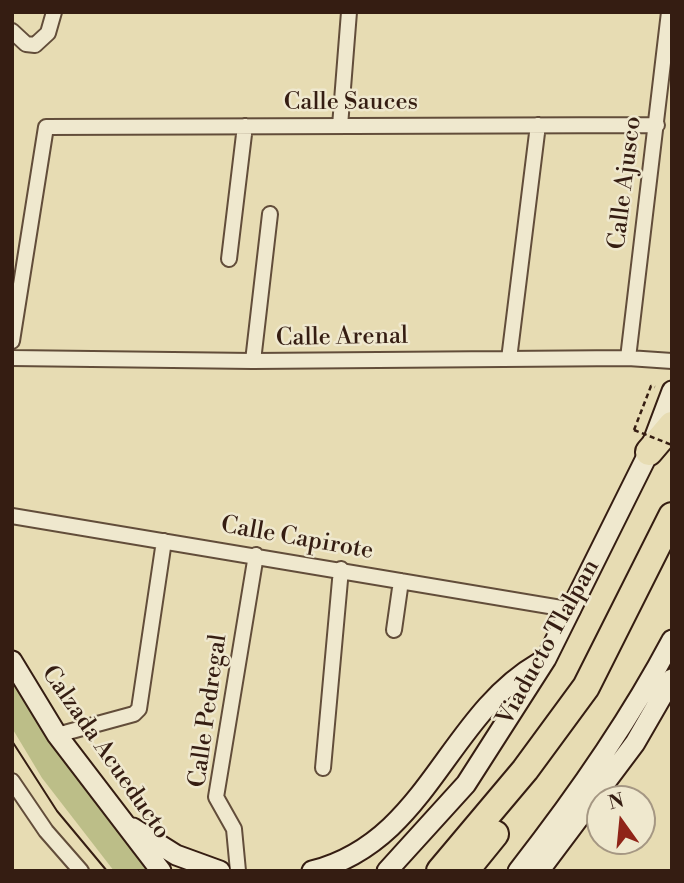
<!DOCTYPE html>
<style>
body{margin:0}
#map{position:relative;width:684px;height:883px;overflow:hidden;background:#e7dcb3;font-family:"Libre Bodoni",serif}
canvas{display:block}
.frame{position:absolute;inset:0;border:14px solid #351d12;pointer-events:none}
.north{position:absolute;left:586px;top:785px;width:70px;height:70px;box-sizing:border-box;background:#efe8ce;border:2px solid #a59783;border-radius:50%;rotate:345deg;font-size:19px;font-weight:700;line-height:28px;text-align:center;color:#351d12}
.north::after{content:'';display:block;margin:auto;width:24px;height:32px;background:#8f2418;clip-path:polygon(50% 0,100% 100%,50% 72%,0 100%)}
</style>
<div id="map">
<canvas width="684" height="883"></canvas>
<div class="frame"></div>
<div class="north">N</div>
</div>
<script>
const g = document.querySelector('canvas').getContext('2d');
g.lineJoin = 'round';
function fill(path, color) {
  g.fillStyle = color;
  g.fill(path, 'evenodd');
}
function stroke(path, color, width, dash) {
  g.strokeStyle = color;
  g.lineWidth = width;
  g.lineCap = dash ? 'butt' : 'round';
  g.setLineDash(dash || []);
  g.stroke(path);
}
function label(font, color, halo, rows, align = 'center') {
  g.font = font + ' "Libre Bodoni",serif';
  g.lineWidth = 5;
  g.setLineDash([]);
  g.textBaseline = 'middle';
  g.strokeStyle = halo;
  g.fillStyle = color;
  for (const [text, x, y, turn = 0] of rows) {
    g.save();
    g.translate(x, y);
    g.rotate((+turn || 0) * Math.PI / 180);
    g.textAlign = isNaN(turn) ? turn : align;
    if (halo) g.strokeText(text, 0, 0);
    g.fillText(text, 0, 0);
    g.restore();
  }
}
fill(new Path2D(`
 M12 671 155 871H114L42 778 12 728Z`), '#bcbe88');
const street = new Path2D(`
 M12 31 26 44 35 45 48 33 54 12
 M340 126 349 12
 M229 259 245 126
 M12 341 46 127 657 125
 M12 358 253 361 628 358 672 361
 M628 358 669 12
 M509 359 538 125
 M253 361 270 214
 M12 516 573 610
 M394 630 401 581
 M57 735 134 714 139 709 164 541
 M323 768 341 569
 M12 781 46 831 81 871
 M238 871 234 829 216 797 256 555`);
const secondary = new Path2D(`
 M12 661 57 735 161 871
 M133 828 176 855 220 871
 M312 871C427 842 446 717 539 663
 M387 871 466 784 546 659 649 452 672 391
 M518 871C576 797 628 723 672 640
 M539 871 635 743 672 679`);
const highway = new Path2D(`
 M649 452 672 425
 M440 871 525 770 586 687 672 516
 M465 871 495 834`);
stroke(street, '#624d3a', 18);
stroke(secondary, '#351d12', 23);
stroke(highway, '#351d12', 30);
stroke(new Path2D(`
 M634 430 651 386 655 387`), '#351d12', 2.5, [5, 3.5]);
stroke(street, '#efe8ce', 14);
stroke(secondary, '#efe8ce', 19);
stroke(highway, '#e7dcb3', 26);
stroke(new Path2D(`
 M12 741 57 811 107 871`), '#351d12', 2);
stroke(new Path2D(`
 M634 430 672 445`), '#351d12', 2.5, [5, 3.5]);
label('24px', '#351d12', '#efe8ce', [
 ["Calle Sauces",351,103],
 ["Calle Ajusco",626,183,-83],
 ["Calle Arenal",342,338,-1],
 ["Calle Capirote",297,539,10],
 ["Viaducto Tlalpan",549,643,-61],
 ["Calle Pedregal",209,711,-82],
 ["Calzada Acueducto",105,753,55]
]);
</script>
